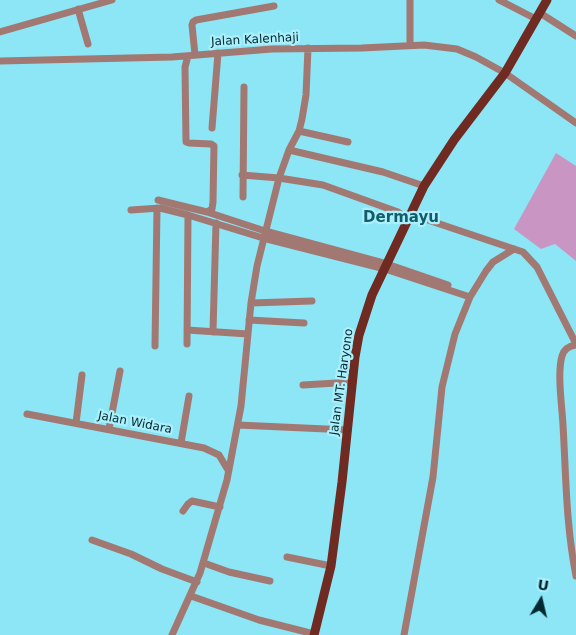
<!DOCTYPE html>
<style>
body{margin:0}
#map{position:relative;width:576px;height:635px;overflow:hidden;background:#8ce6f5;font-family:"DejaVu Sans",sans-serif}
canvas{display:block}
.north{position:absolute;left:516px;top:575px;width:50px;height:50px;-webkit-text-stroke:4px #abf0fc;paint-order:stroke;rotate:9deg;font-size:14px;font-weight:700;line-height:20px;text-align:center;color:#01292f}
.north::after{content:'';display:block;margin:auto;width:18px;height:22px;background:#01292f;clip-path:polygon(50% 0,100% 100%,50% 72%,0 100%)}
</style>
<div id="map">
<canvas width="576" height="635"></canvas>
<div class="north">U</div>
</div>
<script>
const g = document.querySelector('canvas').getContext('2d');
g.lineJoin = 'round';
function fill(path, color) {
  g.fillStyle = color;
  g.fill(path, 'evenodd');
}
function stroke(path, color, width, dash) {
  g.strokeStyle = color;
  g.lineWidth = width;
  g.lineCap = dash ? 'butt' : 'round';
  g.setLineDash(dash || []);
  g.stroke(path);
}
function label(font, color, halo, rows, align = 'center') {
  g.font = font + ' "DejaVu Sans",sans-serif';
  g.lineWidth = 4.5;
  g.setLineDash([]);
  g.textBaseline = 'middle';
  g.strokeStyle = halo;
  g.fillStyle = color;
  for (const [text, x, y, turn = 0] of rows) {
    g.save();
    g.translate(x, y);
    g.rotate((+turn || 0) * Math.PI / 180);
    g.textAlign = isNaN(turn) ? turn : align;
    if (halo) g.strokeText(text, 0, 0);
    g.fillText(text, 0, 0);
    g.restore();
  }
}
fill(new Path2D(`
 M556 153 576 166V261L555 244 541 249 514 229Z`), '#c996c4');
stroke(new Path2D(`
 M499 0 536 19
 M78 9 88 44
 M540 13 576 36
 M0 32 112 0
 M410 44V0
 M195 55 192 25 193 22 196 20 274 6
 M0 61 172 57 272 49 362 48 424 45 457 49 476 57 505 73 576 123
 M212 128 218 53
 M299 131 348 142
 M289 150 383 172 424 186
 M242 175 279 178 323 185 398 212 407 219
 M243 197 244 87
 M158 200 207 212 212 209 213 202 214 146 211 144 189 143 186 142 185 67 188 56
 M131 210 160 208 188 215 263 238 385 269 470 297
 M207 212 265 231 387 264 448 285
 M410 214 523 252 537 267 576 344
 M251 303 312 301
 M249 320 304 323
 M187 330 248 334
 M213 332 216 223
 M187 344 188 215
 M576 345C569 346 564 349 562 356 557 373 562 406 563 425 566 476 566 526 576 576
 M155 346 157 208
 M303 385 353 382
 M27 414 204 448 219 455 228 470
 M76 423 82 375
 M238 425 348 430
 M109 429 120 371
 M181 443 189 396
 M183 511 188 504 192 501 220 507
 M92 540 131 554 162 569 197 582
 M287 557 331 566
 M204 563 229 572 270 581
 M191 596 259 620 314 634
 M172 635 200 573 227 480 241 406 251 303 257 266 279 178 289 150 299 131 302 119 306 95 308 48
 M404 635 433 477 442 387 455 334 470 297 486 271 493 262 514 249`), '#a27972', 7);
stroke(new Path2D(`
 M314 635 331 566 342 482 355 357 359 335 372 295 424 186 454 140 505 73 547 0`), '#6f2a21', 9);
label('12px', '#01292f', '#abf0fc', [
 ["Jalan Kalenhaji",255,40,-3],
 ["Jalan MT. Haryono",342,382,-82],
 ["Jalan Widara",135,423,11]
]);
label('bold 15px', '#125d69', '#abf0fc', [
 ["Dermayu",401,218]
]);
</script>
